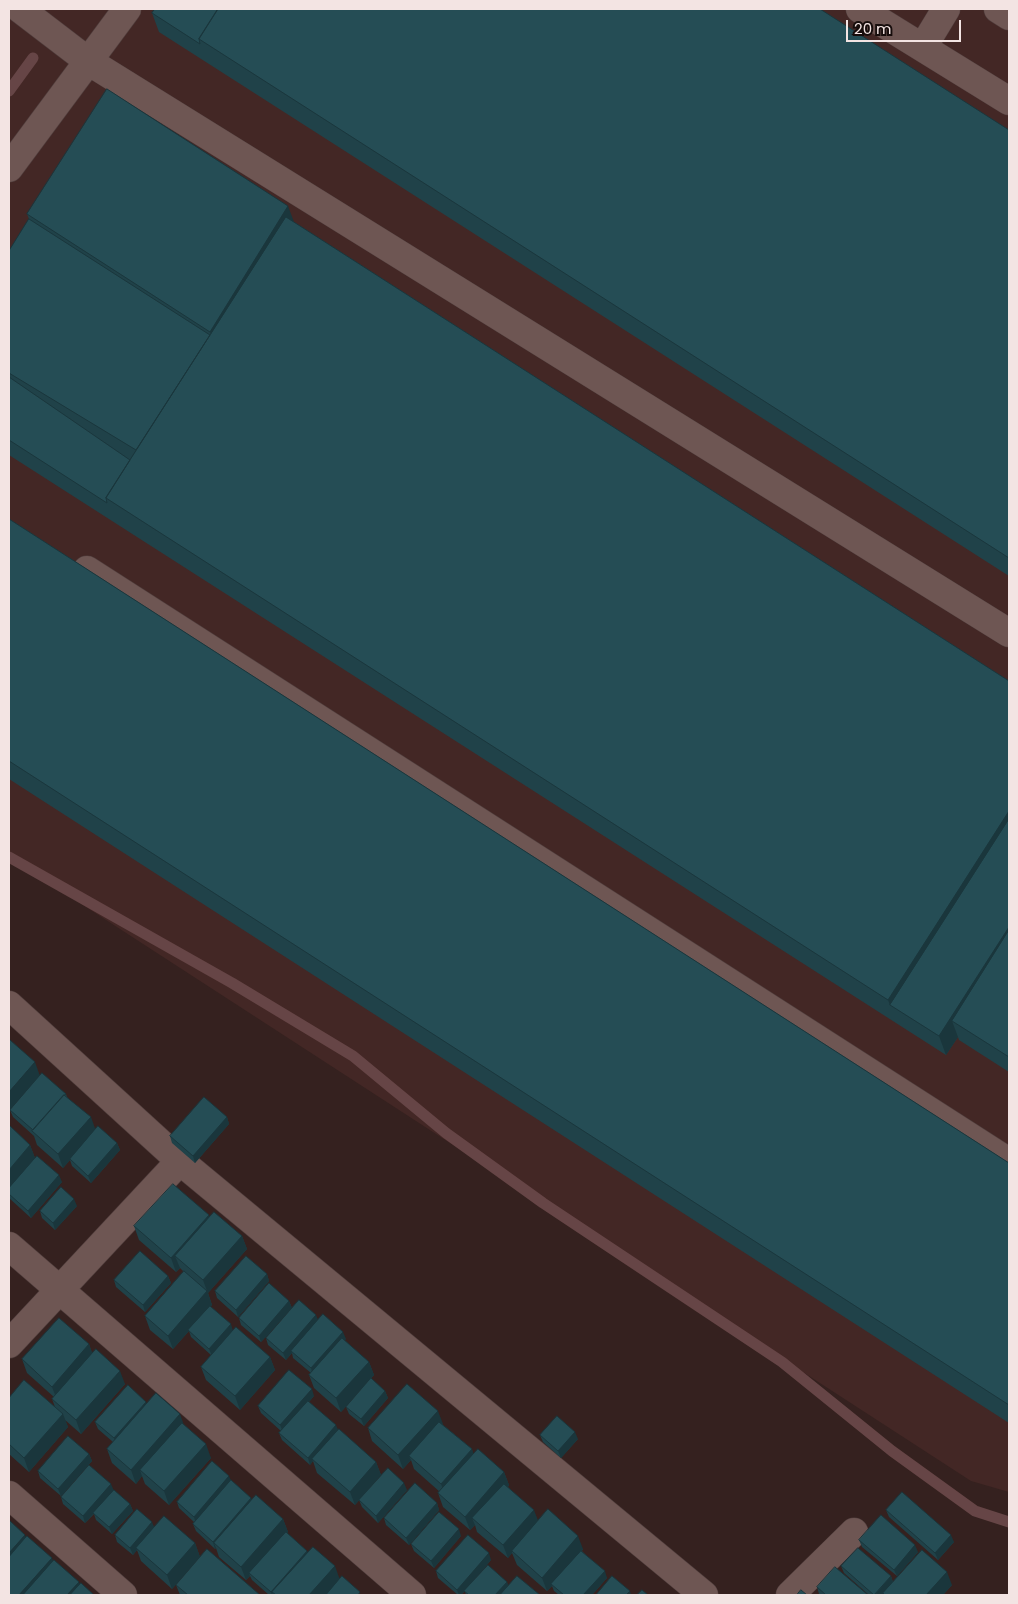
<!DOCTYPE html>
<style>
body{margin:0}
#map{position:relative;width:1018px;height:1604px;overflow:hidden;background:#35211f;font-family:Poppins,sans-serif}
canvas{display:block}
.frame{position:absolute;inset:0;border:10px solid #f3e4e3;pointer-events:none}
.scale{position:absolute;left:846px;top:20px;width:115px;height:22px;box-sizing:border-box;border:2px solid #f3e4e3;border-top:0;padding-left:6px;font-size:15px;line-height:18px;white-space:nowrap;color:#f3e4e3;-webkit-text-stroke:4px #170d0c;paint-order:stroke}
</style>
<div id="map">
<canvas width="1018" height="1604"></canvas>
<div class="frame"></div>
<div class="scale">20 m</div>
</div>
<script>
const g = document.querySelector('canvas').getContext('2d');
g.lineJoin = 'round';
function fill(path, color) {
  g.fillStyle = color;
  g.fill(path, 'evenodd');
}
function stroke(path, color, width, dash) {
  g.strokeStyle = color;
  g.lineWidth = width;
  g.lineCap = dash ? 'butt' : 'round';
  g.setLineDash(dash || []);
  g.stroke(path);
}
fill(new Path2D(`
 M9 9H1009V1492L971 1481 9 857Z`), '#432725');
stroke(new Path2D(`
 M9 91 33 58
 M9 857 232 983 353 1056 446 1133 543 1203 782 1362 892 1451 975 1511 1009 1522`), '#664546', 11);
const minor = new Path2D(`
 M20 9 88 61 1009 633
 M860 9 1009 101
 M998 9 1009 16
 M923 47 946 9
 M9 168 127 9
 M87 570 1009 1162
 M9 1005 180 1161 704 1595
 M9 1246 412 1595
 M9 1344 180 1161
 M9 1495 123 1595
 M790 1595 854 1532`);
stroke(minor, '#503e3d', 29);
stroke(minor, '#6e5653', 28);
fill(new Path2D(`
 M152 13 1009 130V576L159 32Z
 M27 214 294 222 1009 681V1072L959 1040 958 1037 946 1055 9 455V251L29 219Z
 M9 519 1009 1163V1423L9 779Z
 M66 1094 67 1097 95 1130 117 1143 120 1150 91 1183 72 1166 70 1160 63 1168 37 1145 34 1136 13 1117 10 1110Z
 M227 1117 229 1124 195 1163 172 1143 170 1136Z
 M9 1125 30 1145 35 1158 62 1182 31 1218 9 1198Z
 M77 1206 55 1230 42 1218 40 1211Z
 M210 1217 242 1236 247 1249 208 1293 212 1305 210 1307 233 1331 270 1357 275 1370 240 1410 206 1380 201 1367 211 1355 191 1337 189 1331 173 1349 150 1330 145 1316 184 1272 180 1268 176 1272 139 1240 134 1226Z
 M267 1274 269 1281 238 1317 217 1298 215 1291Z
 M168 1276 171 1283 145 1312 116 1287 114 1280Z
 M289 1301 292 1308 261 1342 241 1325 239 1318Z
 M318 1320 346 1339 344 1340 369 1362 374 1375 341 1412 314 1388 309 1375 311 1373 293 1358 292 1353 286 1360 268 1345 266 1338Z
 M89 1344 92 1353 125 1384 81 1434 65 1420 68 1427 29 1472 9 1454V1398L55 1407 52 1399 54 1397 27 1373 22 1359Z
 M385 1391 388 1398 364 1426 349 1414 346 1407Z
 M314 1396 309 1402 338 1430 376 1462 381 1475 355 1505 317 1473 313 1461 310 1465 282 1440 279 1433 281 1431 261 1413 258 1406Z
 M147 1404 183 1424 211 1458 169 1505 145 1484 142 1476 136 1484 112 1463 107 1449 113 1442 98 1429 95 1422Z
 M442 1424 472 1449 473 1454 504 1472 509 1485 508 1487 538 1521 583 1549 582 1551 607 1578 592 1595H559L554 1591 552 1586 547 1591 517 1565 512 1553 508 1558 477 1532 475 1525 470 1530 443 1507 438 1493 440 1492 414 1469 411 1460 403 1469 372 1441 368 1428Z
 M540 1435 578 1439 561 1458 543 1442Z
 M89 1454 92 1461 61 1496 40 1478 38 1471Z
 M231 1480 251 1498 252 1501 283 1519 288 1532 287 1533 307 1551 308 1553 340 1579 361 1595H269L252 1580 250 1576 246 1580 219 1557 216 1548 215 1549 196 1531 193 1524 194 1522 179 1508 177 1502Z
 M113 1490 130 1504 133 1511 112 1534 96 1520 94 1514 85 1523 63 1504 61 1497Z
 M407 1490 378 1523 362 1507 359 1500Z
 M437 1503 439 1510 409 1545 386 1525 384 1518Z
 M886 1510 954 1542 938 1560 889 1517Z
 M154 1527 195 1543 200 1557 172 1589 141 1561 137 1550 133 1555 117 1542 115 1535Z
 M461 1536 434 1568 414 1551 411 1544Z
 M859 1540 918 1552 897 1576 862 1547Z
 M491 1560 466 1590 507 1582 508 1586 540 1595H466L465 1591 461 1595H458L438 1578 436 1571Z
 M841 1566 891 1576 893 1582 952 1585 943 1595H884L883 1594V1595H869L844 1573Z
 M176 1585 260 1595H180Z
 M817 1587 868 1595H821L819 1594Z`), '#204249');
fill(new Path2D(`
 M288 206 297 230 212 336 210 332Z
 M1009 811V849L890 1005 888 1000Z
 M1009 927V957L952 1021 958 1037 946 1055 939 1036Z
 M35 1062 40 1076 9 1111V1092Z
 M91 1117 96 1131 63 1168 58 1154Z
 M227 1117 229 1124 195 1163 193 1156Z
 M117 1143 120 1150 91 1183 88 1176Z
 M30 1145 35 1158 9 1189V1170Z
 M59 1175 62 1182 31 1218 28 1211Z
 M74 1199 77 1206 55 1230 53 1223Z
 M209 1215 214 1229 175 1256 180 1268 176 1272 171 1258Z
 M242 1236 247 1249 208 1293 212 1305 173 1349 168 1336 207 1291 203 1280Z
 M267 1274 269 1281 238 1317 236 1310Z
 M168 1276 171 1283 145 1312 143 1305Z
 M289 1301 292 1308 261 1342 259 1336Z
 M316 1315 319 1322 291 1351 292 1353 286 1360 283 1353Z
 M231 1324 233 1331 212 1356 209 1349Z
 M343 1332 346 1339 313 1375 311 1368Z
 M89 1344 94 1358 57 1400 52 1387Z
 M270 1357 275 1370 240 1410 235 1396Z
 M369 1362 374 1375 341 1412 336 1398Z
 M120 1371 125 1384 81 1434 76 1420Z
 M312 1389 314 1396 283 1432 280 1425Z
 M385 1391 388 1398 364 1426 361 1419Z
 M146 1402 149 1409 116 1445 114 1438Z
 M438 1411 443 1424 412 1458 409 1456 411 1460 403 1469 398 1455Z
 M63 1414 68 1427 29 1472 24 1458Z
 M180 1414 185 1428 140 1470 142 1476 136 1484 131 1470Z
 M336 1425 339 1432 312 1459 313 1461 310 1465 308 1458Z
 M575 1432 578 1439 561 1458 558 1451Z
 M206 1444 211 1458 169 1505 164 1491Z
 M472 1449 476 1463 446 1497 441 1484Z
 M89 1454 92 1461 61 1496 58 1489Z
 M376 1462 381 1475 355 1505 350 1492Z
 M504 1472 509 1485 477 1522 472 1518 475 1525 470 1530 465 1517Z
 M229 1476 232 1483 196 1524 194 1517Z
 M404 1483 407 1490 378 1523 376 1516Z
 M111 1484 114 1491 85 1523 83 1516Z
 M251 1498 253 1505 214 1543 216 1548 215 1549 213 1542Z
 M437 1503 439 1510 409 1545 406 1538Z
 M130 1504 133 1511 112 1534 109 1527Z
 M534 1510 539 1523 512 1551V1553L508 1558 503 1545Z
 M283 1519 288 1532 251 1575 249 1573 250 1576 246 1580 241 1567Z
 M152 1522 155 1529 136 1548 137 1550 133 1555 130 1548Z
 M459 1529 461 1536 434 1568 431 1561Z
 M25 1535 30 1548 9 1572V1553Z
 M951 1535 954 1542 938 1560 935 1553Z
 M578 1536 583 1549 552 1585 551 1584 552 1586 547 1591 542 1578Z
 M195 1543 200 1557 172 1589 167 1575Z
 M915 1545 918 1552 897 1576 894 1570Z
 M307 1551 310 1558 272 1592 273 1595H272L271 1592Z
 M489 1553 491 1560 461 1595H459L457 1590Z
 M52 1558 57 1572 36 1595H19Z
 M335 1566 340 1580 326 1595H309Z
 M605 1571 607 1578 592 1595H583Z
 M947 1572 952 1585 943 1595H926Z
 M891 1576 893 1583 883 1595H875Z
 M79 1582 84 1595H67Z
 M507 1582 510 1589 504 1595H495Z
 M630 1591 631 1595H626Z`), '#1a363c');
const building = new Path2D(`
 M155 9H218L199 39 200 44 152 13Z
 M218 9H820L1009 130V558L199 39Z
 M107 89 288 206 210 332 27 214Z
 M286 217 1009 681V811L888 1000 106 498Z
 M29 219 210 335 136 450 9 373V251Z
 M9 377 130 460 106 498 107 503 9 440Z
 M9 519 1009 1163V1405L9 761Z
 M1009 819V927L939 1036 890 1005Z
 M1009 930V1057L952 1021Z
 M10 1040 35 1062 9 1092V1041Z
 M42 1073 66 1094 65 1095H64L33 1130 10 1110Z
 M64 1095 91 1117 58 1154 32 1131Z
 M204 1097 227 1117 193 1156 170 1136Z
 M9 1125 30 1145 9 1170Z
 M98 1126 117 1143 88 1176 70 1159Z
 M37 1156 59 1175 28 1211 9 1194V1188Z
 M173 1184 209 1215 171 1258 134 1226Z
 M61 1187 74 1199 53 1223 40 1211Z
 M214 1212 242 1236 203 1280 175 1256Z
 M140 1251 168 1276 143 1305 114 1280Z
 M246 1256 267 1274 236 1310 215 1291Z
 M184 1271 207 1291 168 1336 145 1316Z
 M269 1283 289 1301 259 1336 239 1318Z
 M299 1300 316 1315 283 1353 266 1338Z
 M210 1306 231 1324 209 1349 188 1330Z
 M323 1314 343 1332 311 1368 291 1351Z
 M59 1318 89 1344 52 1387 22 1359Z
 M236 1327 270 1357 235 1396 201 1367Z
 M342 1338 369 1362 336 1398 309 1375Z
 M96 1349 120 1371 76 1420 52 1399Z
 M289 1370 312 1389 280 1425 258 1406Z
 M371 1378 385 1391 361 1419 346 1407Z
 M24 1380 63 1414 24 1458 9 1444V1398Z
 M407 1384 438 1411 398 1455 368 1428Z
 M128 1385 146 1402 114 1438 95 1422Z
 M156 1393 180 1414 131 1470 107 1449Z
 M308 1401 336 1425 308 1458 279 1433Z
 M557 1416 575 1432 558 1451 540 1435Z
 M439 1422 472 1449 441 1484 409 1456Z
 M182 1423 206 1444 164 1491 140 1470Z
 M339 1429 376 1462 350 1492 312 1459Z
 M68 1436 89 1454 58 1489 38 1471Z
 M478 1449 504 1472 465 1517 438 1493Z
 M212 1461 229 1476 194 1517 177 1502Z
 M89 1465 111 1484 83 1516 61 1497Z
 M388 1468 404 1483 376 1516 359 1500Z
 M231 1480 251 1498 213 1542 193 1524Z
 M415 1483 437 1503 406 1538 384 1518Z
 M504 1484 534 1510 503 1545 472 1518Z
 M114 1490 130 1504 109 1527 93 1513Z
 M902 1492 951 1535 935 1553 886 1510Z
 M256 1495 283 1519 241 1567 214 1543Z
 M137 1509 152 1522 130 1548 115 1535Z
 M548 1509 578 1536 542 1578 512 1551Z
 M439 1512 459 1529 431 1561 411 1544Z
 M881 1515 915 1545 894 1570 859 1540Z
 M164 1516 195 1543 167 1575 136 1548Z
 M9 1520 25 1535 9 1553Z
 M286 1532 307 1551 271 1592 249 1573Z
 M468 1535 489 1553 457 1590 436 1571Z
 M27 1536 52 1558 19 1595H9V1557Z
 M313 1547 335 1566 309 1595H276L272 1592Z
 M858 1548 891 1576 874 1595 841 1566Z
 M207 1549 260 1595H188L176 1585Z
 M922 1550 947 1572 926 1595H885L883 1593Z
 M581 1551 605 1571 583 1595H564L551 1584Z
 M54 1560 79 1582 67 1595H23Z
 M488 1565 507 1582 495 1595H469L464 1591Z
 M835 1567 868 1595H826L817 1587Z
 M342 1576 360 1592 358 1595H326Z
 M517 1576 540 1595H500Z
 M612 1576 630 1591 626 1595H596Z
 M81 1583 94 1595H70Z
 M642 1590 648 1595H637Z
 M801 1590 807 1595H797Z`);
fill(building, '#254d55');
stroke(building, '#1a363c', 1);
</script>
